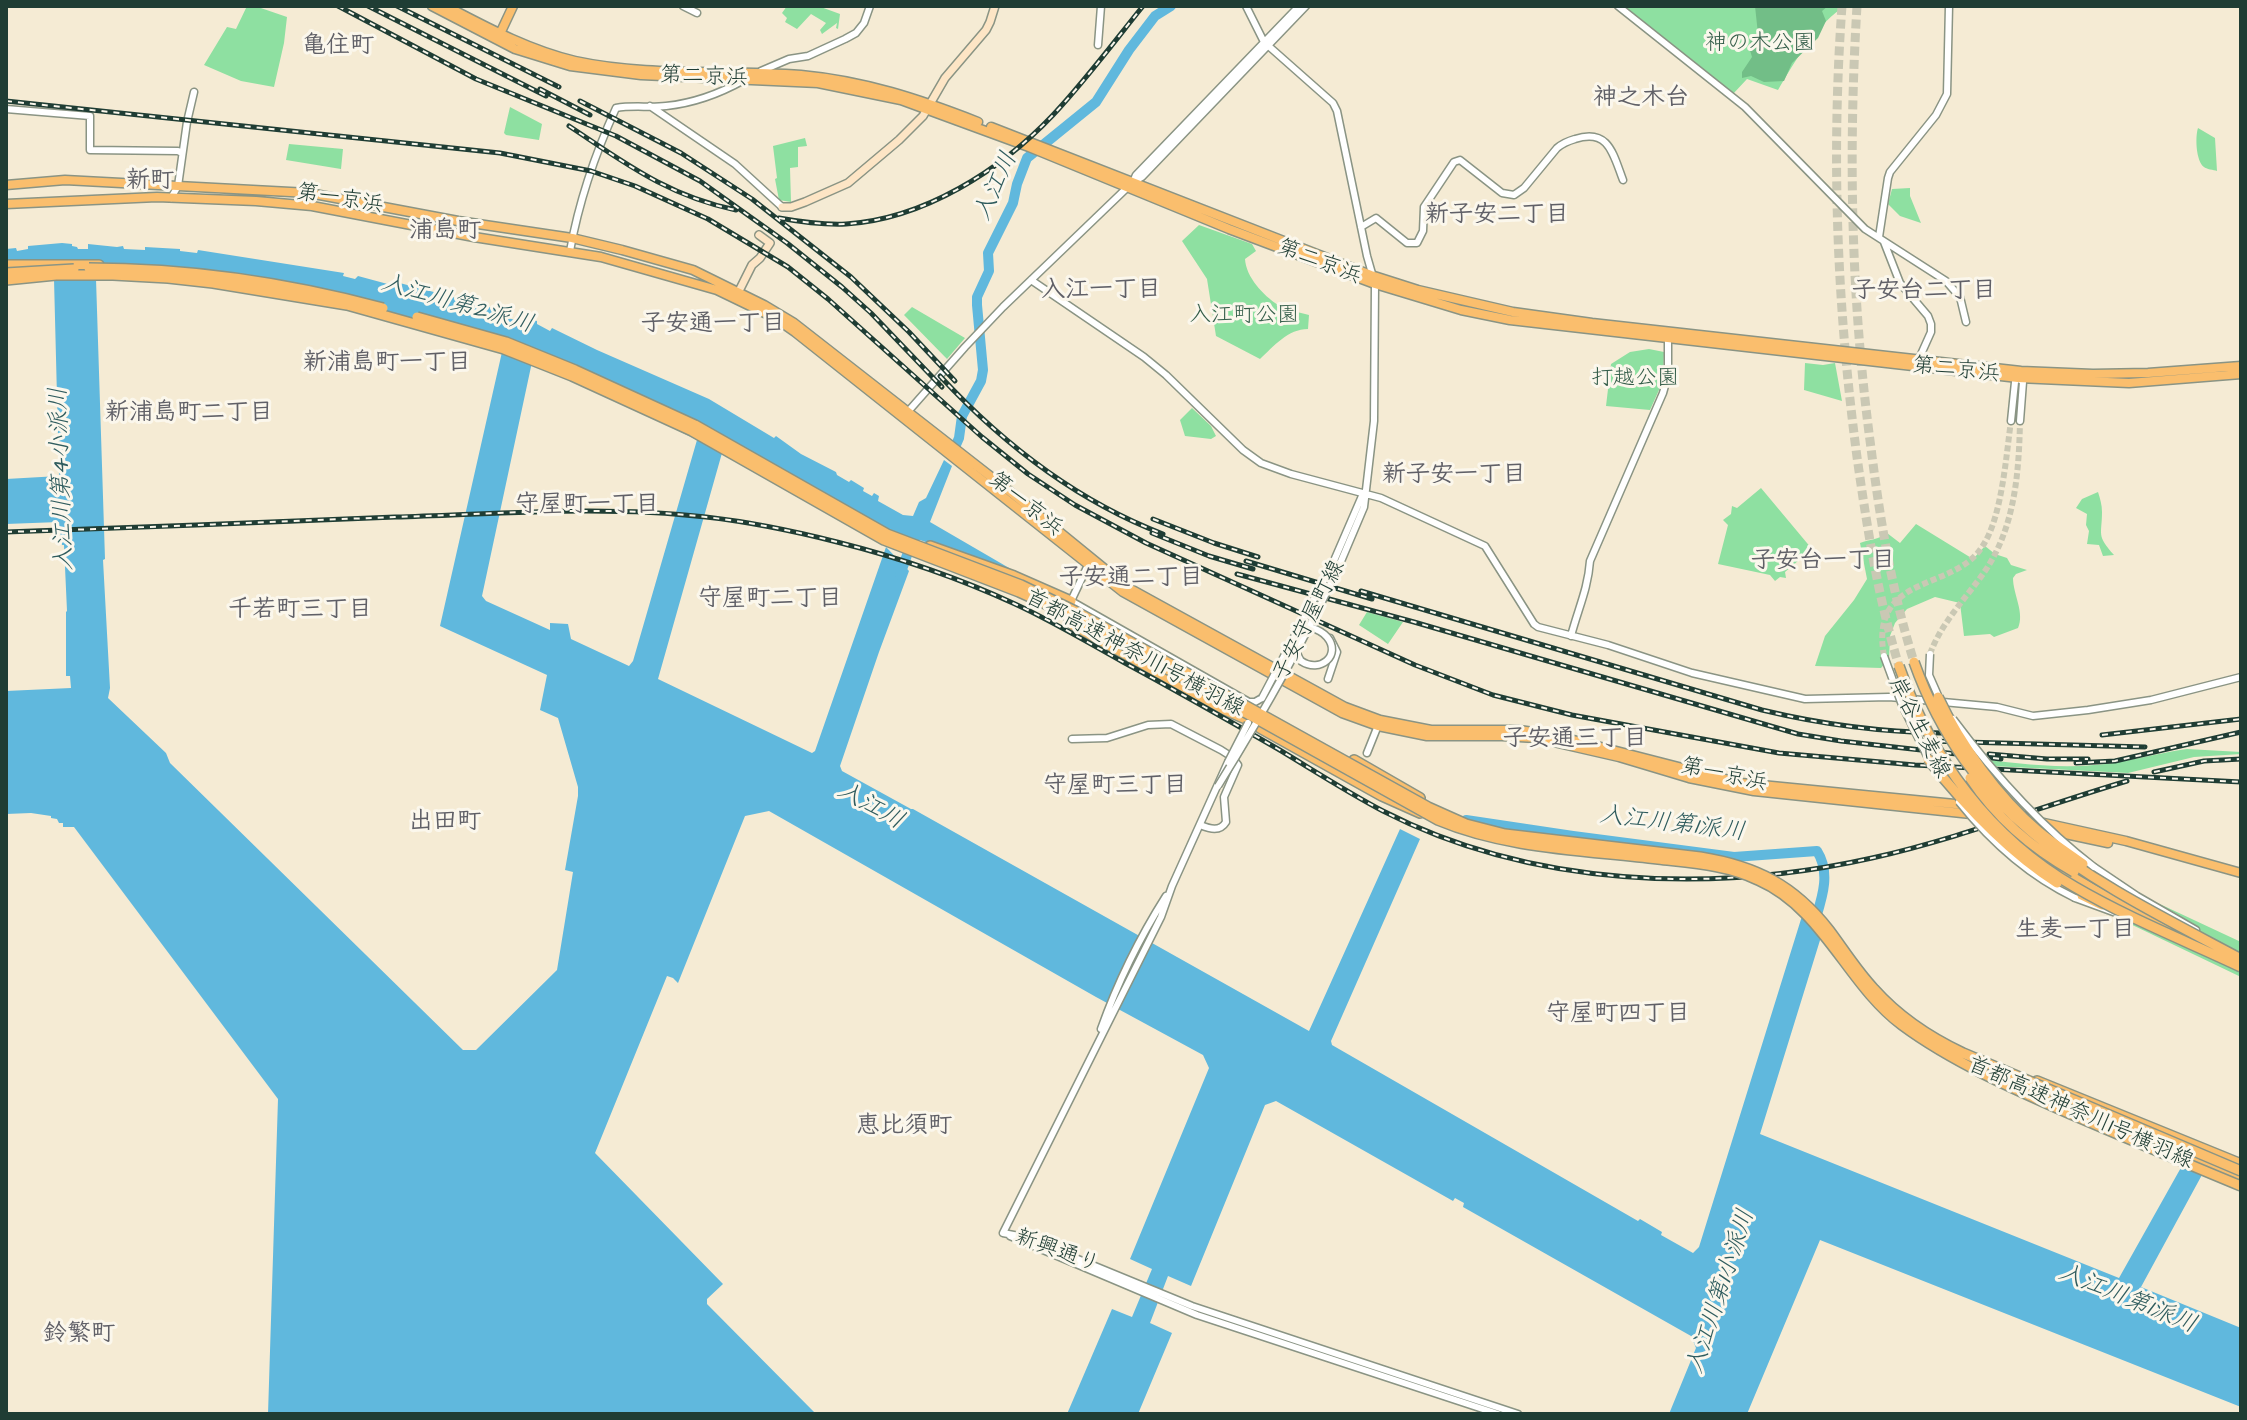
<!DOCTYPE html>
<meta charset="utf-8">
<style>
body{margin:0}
#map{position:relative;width:2247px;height:1420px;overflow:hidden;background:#f5ebd4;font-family:"Architects Daughter",sans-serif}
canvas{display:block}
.frame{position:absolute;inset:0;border:8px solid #1f3d34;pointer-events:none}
</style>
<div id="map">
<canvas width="2247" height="1420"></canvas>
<div class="frame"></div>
</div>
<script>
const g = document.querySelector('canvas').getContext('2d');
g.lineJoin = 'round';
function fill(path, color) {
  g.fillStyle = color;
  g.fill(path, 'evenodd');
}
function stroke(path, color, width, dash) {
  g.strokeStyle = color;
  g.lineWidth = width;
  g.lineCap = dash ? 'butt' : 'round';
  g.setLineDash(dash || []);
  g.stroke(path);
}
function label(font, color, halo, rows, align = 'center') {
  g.font = font + ' "Architects Daughter","Klee One",sans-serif';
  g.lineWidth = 6;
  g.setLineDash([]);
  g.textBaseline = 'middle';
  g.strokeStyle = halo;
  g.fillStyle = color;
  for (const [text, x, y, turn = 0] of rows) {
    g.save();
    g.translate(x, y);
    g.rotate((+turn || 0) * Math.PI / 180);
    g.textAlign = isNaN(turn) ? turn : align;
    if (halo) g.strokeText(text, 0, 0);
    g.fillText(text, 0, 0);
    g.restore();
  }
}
fill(new Path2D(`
 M247 6H255L287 17 284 43 274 87 241 81 204 65 227 27 236 29Z
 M787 6H818L840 14 838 29 836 28 837 23 822 34 820 30 826 23 811 14 797 29 785 22 787 18 782 13Z
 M1624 6H1846C1818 21 1794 63 1778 90L1747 79 1733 94Z
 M510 107 542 124 539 140 506 135 504 133Z
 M2198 128 2215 138 2217 171C2214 170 2206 169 2204 167 2196 161 2195 137 2198 128Z
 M805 138 807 146 798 147V167L790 168 791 202 779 200 775 179 777 178 773 146Z
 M289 144 343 149 341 169 286 160Z
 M1910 188V196L1921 223 1900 216 1888 204 1892 189Z
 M1199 225 1252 244 1256 251 1245 259C1246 277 1263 295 1278 305 1286 311 1299 312 1309 315L1308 329C1288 329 1274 346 1260 359L1216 336 1207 279 1182 241Z
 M912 307 965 338 947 359 904 315Z
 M1649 349 1664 352 1663 381 1650 410 1606 406 1611 364 1630 352Z
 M1805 363 1823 365 1835 363 1842 401 1804 390Z
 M1192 408 1211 426 1216 436 1211 439 1185 436 1180 420Z
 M1761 488 1812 549 1785 572 1786 578 1780 577 1775 581 1770 575 1718 564 1728 525 1723 520 1731 514 1732 506 1737 508Z
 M2098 492C2100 498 2102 505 2102 512 2102 535 2096 535 2114 555L2103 556 2099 545 2087 544 2089 531 2086 525 2087 514 2076 508 2082 499Z
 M1916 524 1973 559 1985 546 1995 554 2007 558 2011 565 2027 570 2016 574 2013 578C2013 594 2025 613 2018 628L1994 637 1990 634 1964 636 1960 603 1935 597 1907 609 1895 623 1890 636 1889 659 1881 668 1815 666 1825 636 1854 600 1867 579 1860 543C1870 539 1878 540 1887 533L1900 543Z
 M1367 612 1403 622 1388 644 1359 625Z
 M2187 749 2241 752V754L2194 757 2128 773 1973 765 1968 758C2010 762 2052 769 2094 765 2126 763 2156 753 2187 749Z
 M2042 849 2241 942V977L2032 877Z`), '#8ee0a1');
fill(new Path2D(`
 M1755 6H1828L1822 11 1826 21 1818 38 1792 63 1784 81 1764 82 1751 76 1742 78V72L1752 57 1749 47 1751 39 1758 34Z`), '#72be87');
fill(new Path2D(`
 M62 243 72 244V246L77 247 78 249H88V244L117 247 123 246 124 249 145 250V247L180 249V251L197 253 198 250 344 273 343 276 355 279 358 276 395 286 396 282 479 304 481 303 486 304V306L507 313 508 318 522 322 527 318 537 321V324L550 331 552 328 597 350 709 399 774 438 776 436 801 454 836 472 837 475 849 482 851 480 864 488 863 491 872 496 874 493 879 496 878 501 903 515 913 516 919 502 926 498 944 460 952 466 930 522 1016 572 1015 574 920 540 894 550 820 505 722 453 658 679 812 753 815 751 886 547 909 571 879 652 840 766 842 771 911 809H913L1309 1031 1400 829 1420 839 1331 1041 1332 1045 1638 1221 1640 1219 1662 1232 1661 1235 1693 1253 1699 1247 1802 916 1821 937 1760 1134 2119 1278 2183 1164 2203 1173 2141 1287 2241 1328V1407L1820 1240 1747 1414H1669L1696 1348 1691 1336 1463 1207 1464 1203 1455 1198 1453 1201 1276 1101 1265 1105 1191 1286 1168 1276 1150 1323 1172 1333 1138 1414H1067L1112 1309 1132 1317 1152 1269 1130 1259 1209 1068 1203 1055 1096 997 769 811 745 816 678 983 673 978 667 976 595 1153 723 1284 707 1299V1304L816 1414H268L278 1099 74 827H63V823H59L57 819 51 818V816L31 813 6 814V691L71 688 70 676H66V612L67 611 64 545H62L59 522 6 524V479L59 476 54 279 6 284V249L16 248 17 251 28 249V246ZM96 279 209 285 356 310 502 352 440 626 547 675 540 710 558 718 578 787V796L565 870 573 872 557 970 476 1050H463L170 763 166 753 108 698 110 688 103 560 105 559ZM532 362 599 391 697 440 633 661 629 666 571 639 568 624 550 623V630L486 601 482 596Z`), '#60b8dd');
stroke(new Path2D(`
 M952 454 959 438 962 416 981 381 983 370 977 305V297L989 271 988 253 1013 203 1017 184 1027 158 1096 102 1129 50 1155 16 1171 6
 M900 575 912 541
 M1466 820 1573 836 1734 857 1817 851C1831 873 1822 898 1815 921`), '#60b8dd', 10);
stroke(new Path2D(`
 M1930 654C1941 623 1967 597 1985 571 2015 527 2019 472 2020 421
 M1884 656C1869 573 1953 592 1982 547 2002 518 2006 456 2011 421`), '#cac8b4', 6, [6, 3]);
stroke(new Path2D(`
 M1842 6C1831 157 1837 307 1857 457 1867 527 1878 598 1899 666
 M1857 6C1848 154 1851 301 1871 448 1880 520 1892 592 1914 662`), '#cac8b4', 9, [9, 4.5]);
const tertiary = new Path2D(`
 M683 6 697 13
 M1246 6 1264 42 1333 103 1337 111 1367 256 1375 284 1374 421 1364 507 1339 566
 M1618 6 1745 107 1865 229 1946 281 1960 297 1966 322
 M1098 45 1101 6
 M761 71 789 59 808 56 845 39 856 33 864 23 870 6
 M650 106 735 164 782 207
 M6 109 90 116V150L178 151 182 153
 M1133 182 1136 175 1299 6
 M171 198 178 186 187 122 194 92
 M1361 227 1376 218 1407 243H1417L1423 231 1424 207 1454 162 1460 160 1502 193 1514 195 1524 188 1557 148C1563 143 1568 141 1575 139 1609 128 1613 154 1623 180
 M1879 237 1888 178 1890 172 1936 115 1947 94 1949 6
 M1884 242 1900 283 1928 316 1931 324V332L1918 361
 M570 251C579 201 595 154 616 108 633 105 650 108 666 106 695 103 719 94 744 80
 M1031 280 1144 357 1166 375 1243 450 1261 463 1291 474 1381 498 1485 546 1534 624 1538 627 1608 645 1692 673 1805 699 1889 697 1997 707 2033 716 2088 710 2151 700 2241 677
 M2018 378 2023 382 2020 421
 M905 415 965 347 1003 307 1133 182 1142 177 1306 6
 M2011 421 2015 382 2018 378
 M1089 563 1071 601 1249 702H1255L1262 698
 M1333 563 1362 496
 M1571 636C1578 609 1588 589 1590 561L1663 393 1668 375V339
 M1301 661C1294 651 1295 640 1306 633
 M1328 679 1337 652 1330 638
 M1072 739 1107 738 1148 725 1171 724 1221 750 1232 757 1238 765 1224 797 1226 822C1220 832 1210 829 1200 825
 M1367 753 1379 723
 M2094 867 2137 896 2196 930
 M2075 898 2116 913
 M1101 1029C1117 984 1140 937 1166 896
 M1003 1233 1024 1237 1192 1306 1518 1414
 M1003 1233 1161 917 1172 886 1228 762
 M1010 1236 1197 1315 1498 1414`);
const secondary = new Path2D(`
 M782 207H791L805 202 848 183 899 140 923 116 945 78 986 30 990 22 995 6
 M736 297 752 265 760 258 770 243 759 235`);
const primary = new Path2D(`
 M498 38 513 6`);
const trunk = new Path2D(`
 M432 6 515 49 570 66 641 75 818 83 901 100 1029 147 1229 229 1375 284 1461 310 1510 320 2018 378 2129 383 2241 374
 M446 6C488 28 529 50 575 61 649 77 726 69 801 75 865 81 919 99 978 122
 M991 127 1371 275 1418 290 1513 312 1592 323 2021 371 2093 374 2148 373 2241 366
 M6 185 65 180 309 193 458 221 572 238 622 250 693 270 764 305 794 323 1008 490 1127 587 1345 707 1380 720 1431 730H1519L1554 735 1741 783 1965 805
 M6 204 157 197 256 201 312 206 474 237 601 257 717 290 775 318 795 332 1123 592 1342 713 1378 726 1427 736H1502L1536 738 1619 757 1689 778 1754 791 1971 814
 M2026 819 2126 841 2241 873
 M2047 830 2108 843`);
const motorway = new Path2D(`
 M6 265H99
 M930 546 1014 576 1071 601 1066 614 1073 625 1225 710 1265 727
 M1260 728 1382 796 1420 813
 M1354 760 1420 798
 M2025 845C2079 886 2139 913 2199 944
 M2057 883 2102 905
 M1997 1076 2241 1178
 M2037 1081 2241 1164`);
stroke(tertiary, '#8a9484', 9);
stroke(secondary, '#8a9484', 10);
stroke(primary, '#8a9484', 11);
stroke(trunk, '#8a9484', 11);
stroke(motorway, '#8a9484', 12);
stroke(tertiary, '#fff', 6);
stroke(secondary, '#fde5c5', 7);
stroke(primary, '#fabe6d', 8);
stroke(trunk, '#fabe6d', 8);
stroke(motorway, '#fabe6d', 9);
const rail = new Path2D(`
 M338 6 476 79 616 136 700 181 787 243 842 287 871 313 942 387
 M368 6 546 96
 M397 6 559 87
 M540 89 590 115
 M6 101 500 153 591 171 635 186 708 219 788 267 828 299 982 437 1028 474 1075 505 1146 543 1263 596 1415 665 1493 695 1572 715 1779 753 1915 765 2241 782
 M580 101 681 153 752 199 851 277 909 332 955 381
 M569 126C625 163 668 196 736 210
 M779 218C801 222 823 225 846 224 924 219 1001 170 1053 115 1085 81 1114 42 1143 6
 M940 376C1002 443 1077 501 1163 534
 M1153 519 1214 543 1258 557
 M6 532C136 528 265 522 395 517 498 514 603 505 706 517 750 522 794 531 837 542 897 557 959 578 1015 604 1052 621 1087 642 1123 662 1175 690 1226 719 1278 749 1313 770 1347 792 1383 811 1531 887 1712 894 1872 858 1957 839 2043 806 2127 781
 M1152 533 1209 556 1253 569
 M1246 561 1372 599
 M1237 574 1414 622 1798 734 1841 741 2001 759
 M1361 591 1762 710C1824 725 1879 732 1942 733
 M2102 735 2241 719
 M1929 741 2145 747
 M1989 754 2047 759H2088
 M2076 763 2115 761 2241 732
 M2154 772 2204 761 2241 759`);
stroke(rail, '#1f3d34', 5);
stroke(rail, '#fbf7ec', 2, [6]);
const tertiaryBridge = new Path2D(`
 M1930 654 1929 675 1940 700
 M1884 656 1902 705 1929 760
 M1301 661C1320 674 1342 655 1327 637 1323 632 1316 629 1310 627
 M1262 698 1333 563
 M1953 719C1994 774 2039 825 2094 867
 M1228 762 1248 723
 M1218 786C1262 715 1304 642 1339 566
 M1959 802C1991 842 2029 876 2075 898`);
const motorwayBridge = new Path2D(`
 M89 268C186 268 289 283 383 308
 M6 273 74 269
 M6 280 56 275H113L168 278 213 283 347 305 504 349 572 376 692 431 884 540 1019 592 1072 616 1438 820C1507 849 1584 850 1658 859 1692 863 1727 865 1758 880 1824 909 1847 984 1902 1025 1952 1062 2016 1090 2073 1115 2129 1139 2185 1163 2241 1186
 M417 317 506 342 575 370 695 425 887 534 1021 585 1075 611 1428 807 1466 824 1505 834 1700 857C1756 866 1794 885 1829 930 1844 950 1857 971 1874 989 1899 1017 1929 1037 1963 1053L2241 1171
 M1914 662C1973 827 2097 882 2241 959
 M1899 666C1931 758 1990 838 2075 887 2128 918 2186 941 2241 967
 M1938 697C1960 744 1998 797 2038 831 2052 843 2068 853 2083 864
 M1928 759C1965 806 2007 851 2057 883
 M1970 778C1996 817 2033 849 2074 872`);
stroke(tertiaryBridge, '#8a9484', 9, []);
stroke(motorwayBridge, '#8a9484', 12, []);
stroke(tertiaryBridge, '#fff', 6);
stroke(motorwayBridge, '#fabe6d', 9);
label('22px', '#355e4a', '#fbf7ec', [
 ["神の木公園",1760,44],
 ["入江町公園",1244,316],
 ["打越公園",1635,379]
]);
label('22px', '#1f3d34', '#fbf7ec', [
 ["第二京浜",704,78,2],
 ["第一京浜",340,200,9],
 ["第二京浜",1319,263,21],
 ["第二京浜",1956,371,6],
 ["第一京浜",1025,505,39],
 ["子安守屋町線",1310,621,-63],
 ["首都高速神奈川1号横羽線",1134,654,28],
 ["岸谷生麦線",1918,728,63],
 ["第一京浜",1724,776,12],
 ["首都高速神奈川1号横羽線",2080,1114,24],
 ["新興通り",1057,1252,20]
]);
label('bold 24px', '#606067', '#fbf7ec', [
 ["亀住町",338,47],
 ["神之木台",1641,99],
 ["新町",150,182],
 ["新子安二丁目",1497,216],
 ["浦島町",445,232],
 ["入江一丁目",1101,291],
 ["子安台二丁目",1924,292],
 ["子安通一丁目",713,325],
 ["新浦島町一丁目",387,364],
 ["新浦島町二丁目",189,414],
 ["新子安一丁目",1454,476],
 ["守屋町一丁目",587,506],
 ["子安台一丁目",1823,562],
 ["子安通二丁目",1131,579],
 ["守屋町二丁目",770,600],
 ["千若町三丁目",300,611],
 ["子安通三丁目",1575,740],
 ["守屋町三丁目",1115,787],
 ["出田町",445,823],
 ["生麦一丁目",2075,931],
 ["守屋町四丁目",1618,1015],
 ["恵比須町",904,1127],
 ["鈴繁町",79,1335]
]);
label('italic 24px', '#2f5c5e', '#fbf7ec', [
 ["入江川",997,187,-66],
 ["入江川第2派川",457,305,16],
 ["入江川第4小派川",63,479,-92],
 ["入江川",870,807,29],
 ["入江川第1派川",1672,825,7],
 ["入江川第1小派川",1722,1292,-72],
 ["入江川第1派川",2127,1300,22]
]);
</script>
